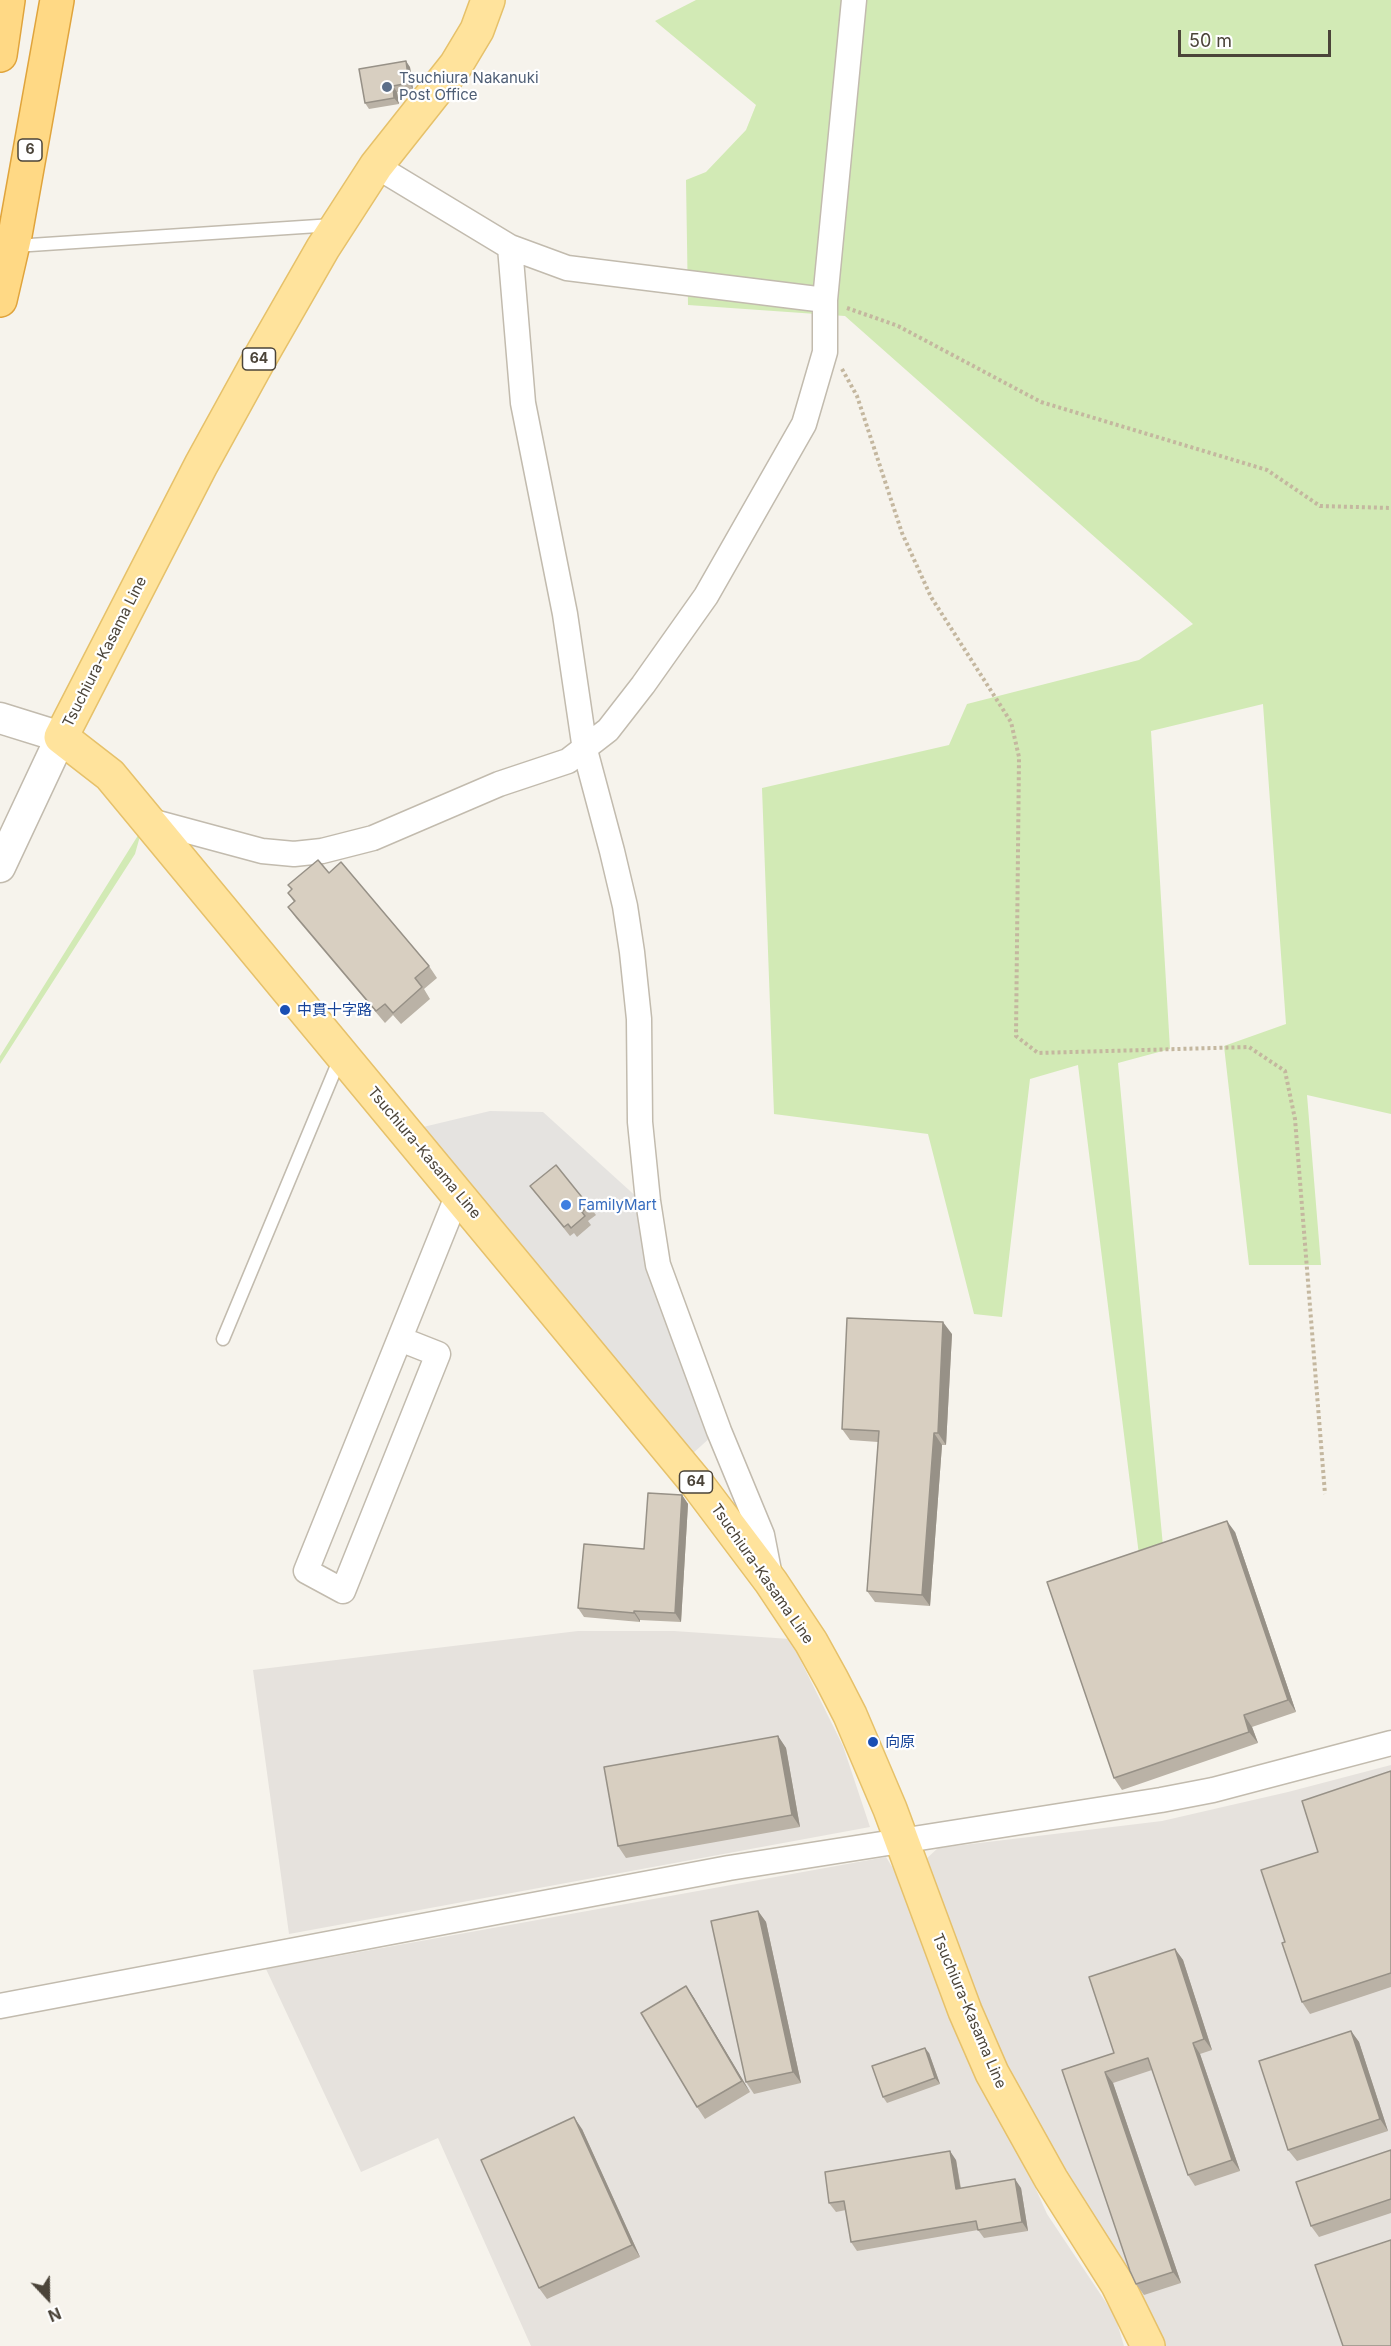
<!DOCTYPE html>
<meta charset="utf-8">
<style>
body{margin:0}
#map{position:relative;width:1391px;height:2346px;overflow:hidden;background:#f6f3ec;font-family:Inter,sans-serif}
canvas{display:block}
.north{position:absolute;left:18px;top:2268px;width:60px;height:60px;-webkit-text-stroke:4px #fff;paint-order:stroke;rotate:158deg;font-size:16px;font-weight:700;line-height:24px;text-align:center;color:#4b4439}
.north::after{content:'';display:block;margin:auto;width:21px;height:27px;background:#4b4439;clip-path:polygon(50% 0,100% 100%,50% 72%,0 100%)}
.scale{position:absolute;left:1178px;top:30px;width:153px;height:27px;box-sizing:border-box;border:3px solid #4b4439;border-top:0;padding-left:8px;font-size:18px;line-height:21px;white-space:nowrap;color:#4b4439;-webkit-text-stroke:4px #fff;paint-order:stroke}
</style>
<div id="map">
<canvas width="1391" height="2346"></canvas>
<div class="north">N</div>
<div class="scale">50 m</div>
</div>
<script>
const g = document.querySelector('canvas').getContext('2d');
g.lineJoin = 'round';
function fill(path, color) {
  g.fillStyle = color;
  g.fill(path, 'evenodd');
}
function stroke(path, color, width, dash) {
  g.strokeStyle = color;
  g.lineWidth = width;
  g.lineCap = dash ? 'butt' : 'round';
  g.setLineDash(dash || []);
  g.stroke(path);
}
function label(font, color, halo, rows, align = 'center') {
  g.font = font + ' Inter,"Noto Sans JP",sans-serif';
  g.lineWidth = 4.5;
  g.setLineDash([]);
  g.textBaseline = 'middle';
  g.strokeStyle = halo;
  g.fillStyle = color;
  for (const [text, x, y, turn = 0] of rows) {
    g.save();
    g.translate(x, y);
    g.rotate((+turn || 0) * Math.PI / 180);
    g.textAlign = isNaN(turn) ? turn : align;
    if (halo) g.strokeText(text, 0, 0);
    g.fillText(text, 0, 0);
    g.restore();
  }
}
fill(new Path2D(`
 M578 1631H674L790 1639 843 1746 870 1827 289 1934 253 1670Z
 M1391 1765V2346H1161L1034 2137 962 1970 926 1859 938 1848 1162 1821 1288 1792Z
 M886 1857 894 1870 1047 2214 1115 2316 1124 2346H531L438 2138 361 2172 266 1969Z`), '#e6e2dd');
fill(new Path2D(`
 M696 0H1391V1114L1307 1095 1321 1265H1249L1224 1046 1286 1024 1263 704 1151 731 1170 1049 1118 1063 1163 1546 1139 1555 1078 1065 1030 1079 1002 1317 974 1314 928 1134 774 1114 762 788 949 745 967 704 1139 660 1193 624 845 316 688 305 686 180 706 172 746 130 756 105 655 21Z
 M142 829 135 854 0 1064V1056Z`), '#d2eab5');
fill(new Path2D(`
 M490 1111 543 1112 640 1200 712 1436 691 1455 419 1128Z`), '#e5e3e0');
const service = new Path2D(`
 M15 246 333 225
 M223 1339 340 1058`);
const minor = new Path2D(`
 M376 166 510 247 567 268 825 300
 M510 247 523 403 565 614 585 750 612 851 625 906 632 952 639 1019 640 1122 648 1201 658 1265 719 1431 762 1535 770 1576
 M147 820 262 851 294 854 322 851 373 838 499 784 568 761 608 730 643 685 706 596 804 424 825 352V300L854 0
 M400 1339 438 1354 343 1591 306 1571 458 1194
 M0 2006 729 1868 1161 1800 1213 1790 1391 1743`);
const tertiary = new Path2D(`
 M0 718 61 737 0 867`);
const primary = new Path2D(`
 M488 0 477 30 456 65 376 166 323 248 261 356 201 465 61 737 110 775 698 1485 771 1582 811 1642 832 1680 850 1715 890 1809 965 2011 992 2073 1051 2179 1118 2285 1148 2346`);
const trunk = new Path2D(`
 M0 55 8 0
 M0 300 15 235 57 0`);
stroke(service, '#c2bbae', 15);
stroke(minor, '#c2bbae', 27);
stroke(tertiary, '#c2bbae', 33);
stroke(primary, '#e6c16a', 36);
stroke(trunk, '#e0a43c', 36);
stroke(new Path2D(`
 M847 308 898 326 1041 402 1267 470 1320 506 1391 508
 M842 369 857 396 902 533 931 597 1011 722 1019 757 1016 1036 1038 1053 1249 1047 1285 1071 1295 1119 1325 1494`), '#c4b79f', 4, [3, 3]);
stroke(service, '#fff', 12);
stroke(minor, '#fff', 24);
stroke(tertiary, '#fff', 30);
stroke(primary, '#ffe39c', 33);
stroke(trunk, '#ffd985', 33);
fill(new Path2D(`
 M410 67 413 89 397 92 399 104 369 109 365 103Z
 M329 873 429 966 437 978 424 989 430 999 401 1024 393 1015 385 1023 296 918 288 907 294 902 288 893 292 890 288 885Z
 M530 1186 589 1206 596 1215 588 1221 591 1225 577 1237 574 1233 570 1236Z
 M952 1334 946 1445H942L930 1606 875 1602 867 1591 878 1442 850 1440 842 1429Z
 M682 1495 688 1504 681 1622 640 1620V1622L584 1617 578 1608 644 1549Z
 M1235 1532 1296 1712 1252 1727 1258 1743 1122 1790 1114 1778Z
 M778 1736 786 1748 800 1827 626 1858 618 1846Z
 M1391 1771V1987L1310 2014 1302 2002 1285 1942 1318 1852Z
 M758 1911 766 1922 801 2083 754 2094 746 2082Z
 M1175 1949 1183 1960 1212 2050 1200 2054 1240 2171 1195 2186 1188 2175 1152 2070 1113 2083 1181 2283 1144 2295 1136 2284 1062 2070 1114 2053Z
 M686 1986 694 1998 750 2092 705 2119 697 2107Z
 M1351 2031 1359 2042 1388 2131 1297 2161 1288 2150Z
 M929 2053 940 2084 887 2103 883 2097Z
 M582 2129 640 2257 547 2299 539 2288Z
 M1391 2150V2213L1319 2237 1311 2226Z
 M956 2160 961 2188H1021L1028 2231 984 2238 978 2230 857 2251 851 2242 846 2210 836 2212 829 2203Z`), '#bab2a6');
fill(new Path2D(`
 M406 61 410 67 413 89 409 83Z
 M393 86 397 92 399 104 394 98Z
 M943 1322 952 1334 946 1445 938 1433Z
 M934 1433 942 1445 930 1606 922 1595Z
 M682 1495 688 1504 681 1622 675 1613Z
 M1227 1521 1235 1532 1296 1712 1288 1700Z
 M634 1611 640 1620V1622L634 1613Z
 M1244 1715 1252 1727 1258 1743 1249 1732Z
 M778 1736 786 1748 800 1827 792 1815Z
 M758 1911 766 1922 801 2083 793 2072Z
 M1175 1949 1183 1960 1212 2050 1204 2039Z
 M686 1986 694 1998 750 2092 742 2081Z
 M1351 2031 1359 2042 1388 2131 1380 2119Z
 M1193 2043 1200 2054 1240 2171 1232 2160Z
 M925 2048 929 2053 940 2084 935 2078Z
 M1105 2072 1113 2083 1181 2283 1173 2272Z
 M574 2117 582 2129 640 2257 632 2245Z
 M950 2151 956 2160 962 2198 956 2189Z
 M1015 2179 1021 2188 1028 2231 1022 2222Z`), '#979187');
const building = new Path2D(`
 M406 61 409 83 393 86 394 98 365 103 359 69Z
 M318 860 329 873 341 862 429 966 415 978 422 987 393 1013 385 1004 376 1011 288 907 295 901 288 893 292 889 288 885Z
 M556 1165 589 1206 582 1212 585 1216 571 1228 568 1224 564 1227 530 1186Z
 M847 1318 943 1322 938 1433H934L922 1595 867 1591 879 1431 842 1429Z
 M648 1493 682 1495 675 1613 634 1611V1613L578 1608 584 1544 644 1549Z
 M1227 1521 1288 1700 1244 1715 1249 1732 1114 1778 1047 1582Z
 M778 1736 792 1815 618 1846 604 1767Z
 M1391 1771V1973L1302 2002 1282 1943 1285 1942 1261 1870 1318 1852 1302 1801Z
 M758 1911 793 2072 746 2082 711 1921Z
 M1175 1949 1204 2039 1193 2043 1232 2160 1188 2175 1148 2058 1105 2072 1173 2272 1136 2284 1130 2271 1062 2070 1114 2053 1089 1977Z
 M686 1986 742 2081 697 2107 641 2013Z
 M1351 2031 1380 2119 1288 2150 1259 2061Z
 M925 2048 935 2078 883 2097 872 2066Z
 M574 2117 632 2245 539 2288 481 2160Z
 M1391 2150V2199L1311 2226 1296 2182Z
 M950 2151 956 2189 1015 2179 1022 2222 978 2230 976 2221 851 2242 844 2201 829 2203 825 2172Z
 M1391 2240V2346H1343L1315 2265Z`);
fill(building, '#d8cfc1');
stroke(building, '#979187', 1.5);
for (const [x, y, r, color] of [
 [387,87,6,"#5c6f8a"],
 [285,1010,6,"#1a4fb4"],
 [566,1205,6,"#3f7fe0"],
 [873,1742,6,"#1a4fb4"]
]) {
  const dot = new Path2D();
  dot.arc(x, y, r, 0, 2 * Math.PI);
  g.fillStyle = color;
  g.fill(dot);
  stroke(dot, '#fff', 2);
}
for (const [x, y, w] of [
 [30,150,24],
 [259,359,33],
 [696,1482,33]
]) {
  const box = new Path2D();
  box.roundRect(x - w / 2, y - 11, w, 22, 4.5);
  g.fillStyle = '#fff';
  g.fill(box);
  stroke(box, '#4b4439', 1.5);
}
label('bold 14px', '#4b4439', null, [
 ["6",30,150],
 ["64",259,359],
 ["64",696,1482]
]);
label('15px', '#4e5e75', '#fff', [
 ["Tsuchiura Nakanuki",399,78],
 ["Post Office",399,95]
], 'left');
label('15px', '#4b4439', '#fff', [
 ["Tsuchiura-Kasama Line",105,652,-63],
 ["Tsuchiura-Kasama Line",424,1153,50],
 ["Tsuchiura-Kasama Line",762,1574,55],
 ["Tsuchiura-Kasama Line",969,2011,67]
]);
label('15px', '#164399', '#fff', [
 ["中貫十字路",297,1010],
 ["向原",885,1742]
], 'left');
label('15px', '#366cbe', '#fff', [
 ["FamilyMart",578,1205]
], 'left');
</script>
